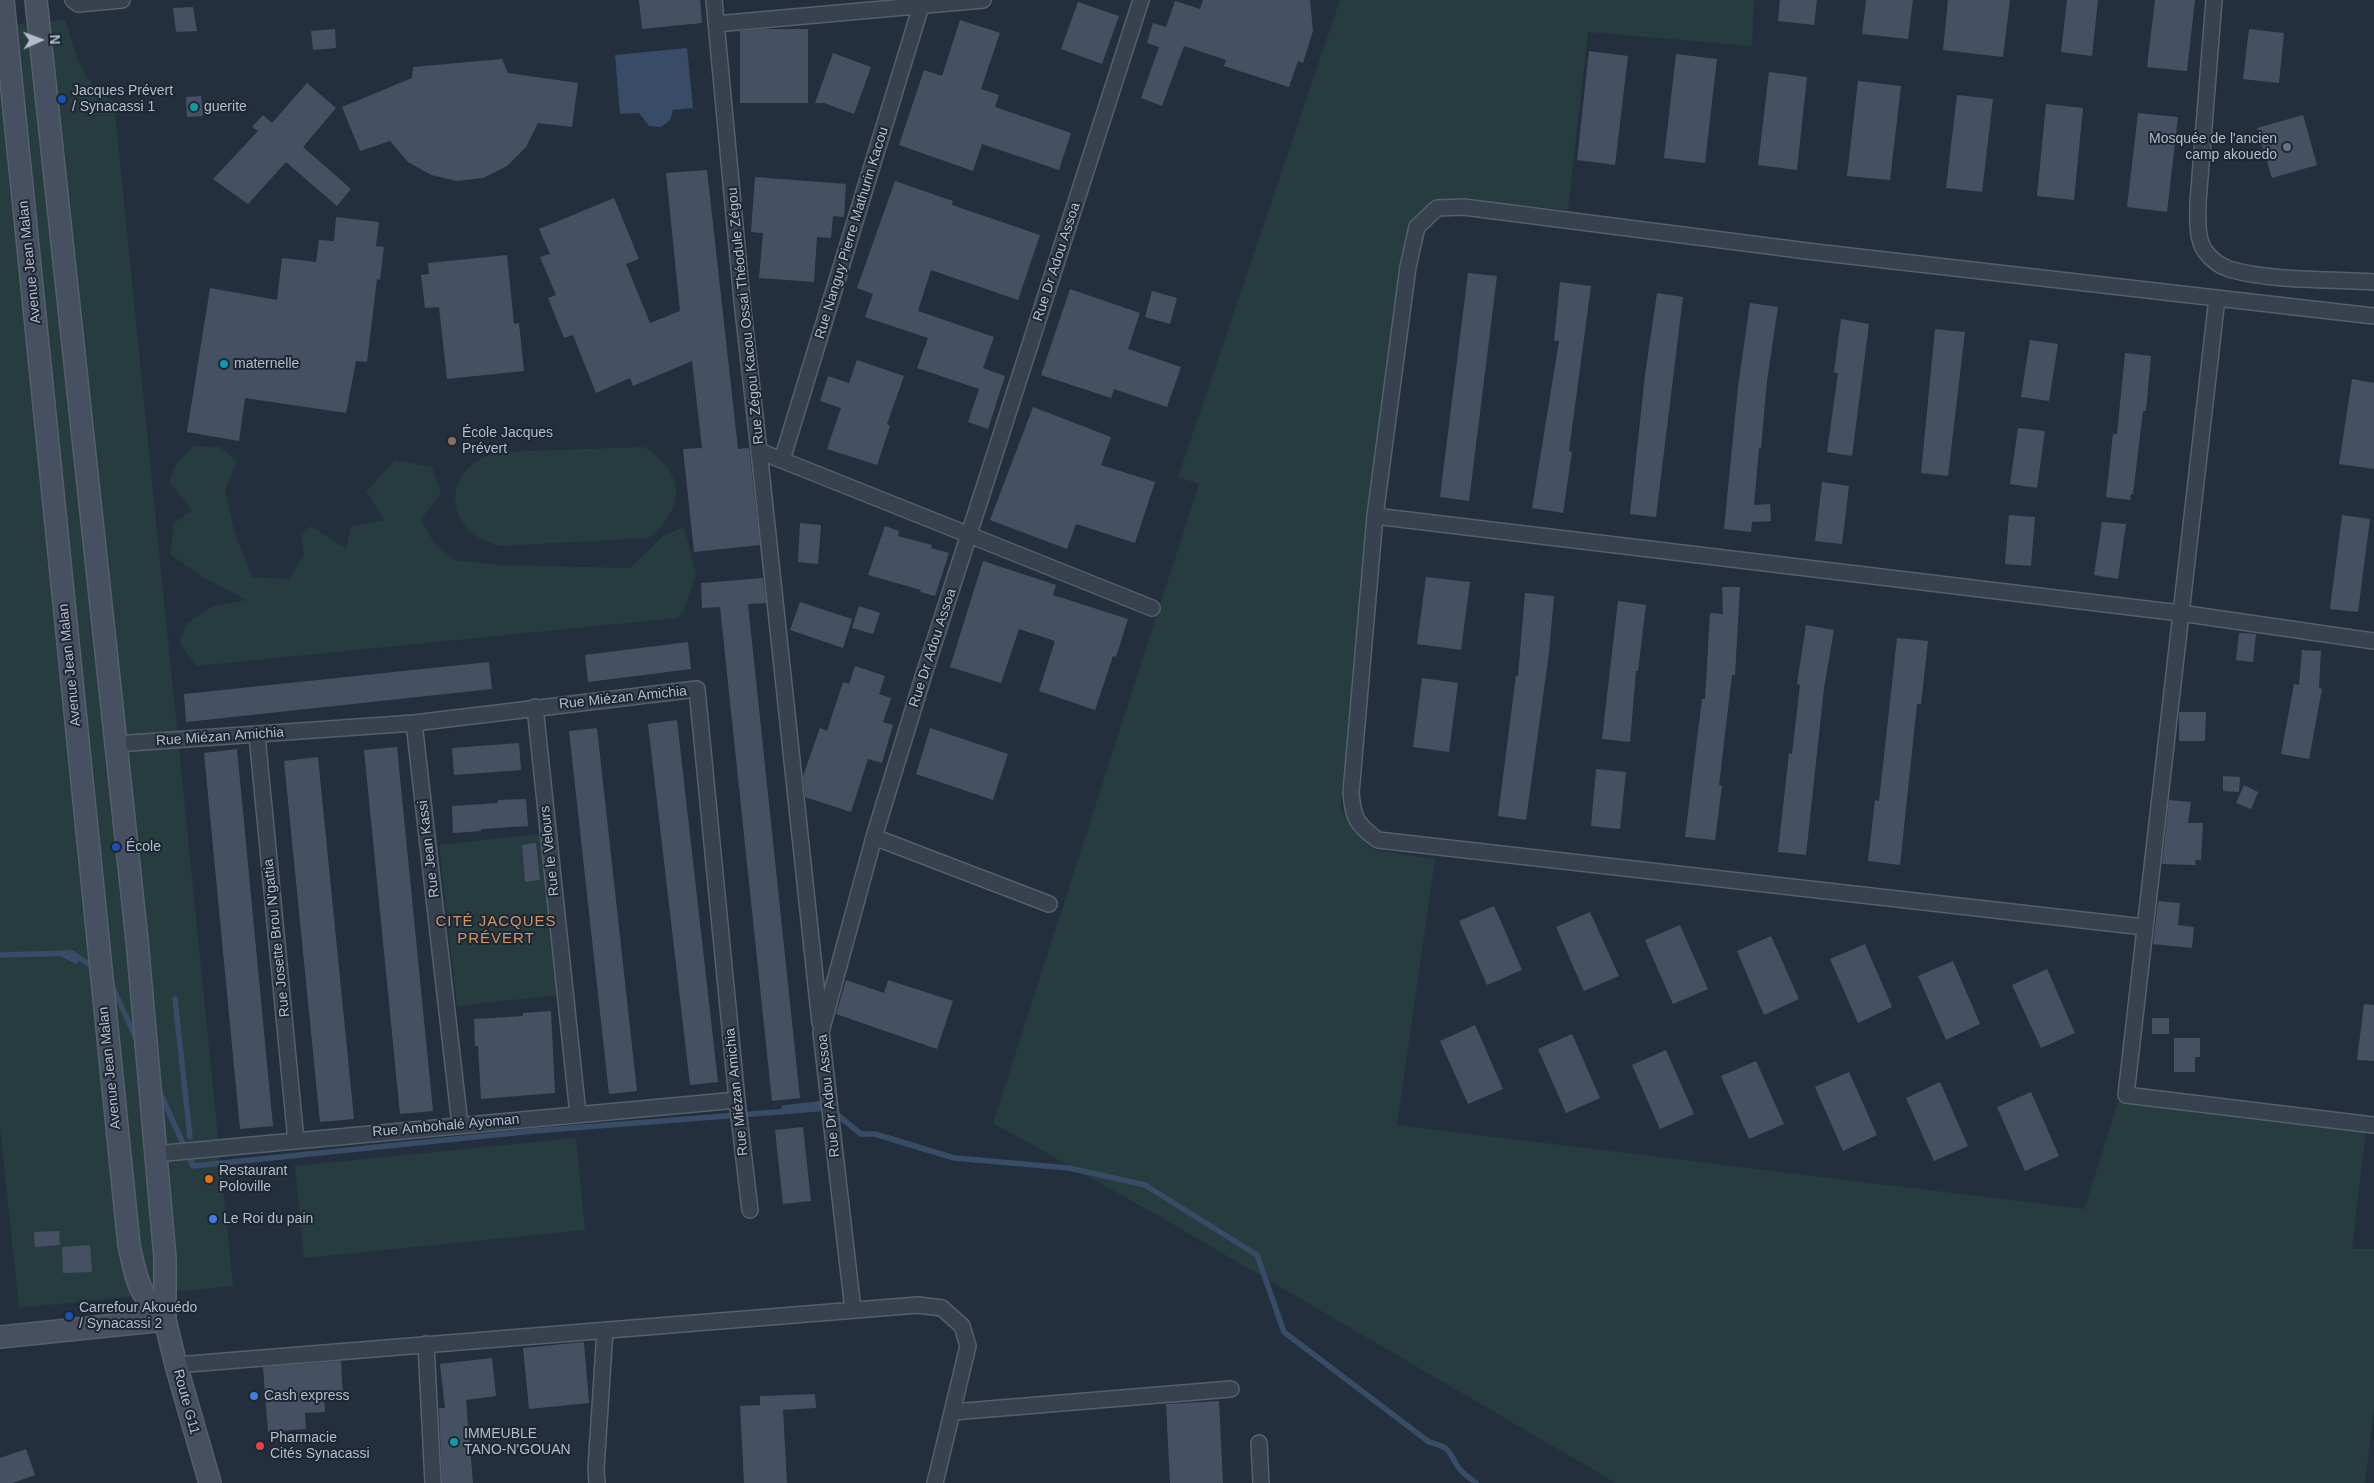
<!DOCTYPE html>
<meta charset="utf-8">
<style>
body{margin:0}
#map{position:relative;width:2374px;height:1483px;overflow:hidden;background:#242f3e;font-family:Helvetica,sans-serif}
canvas{display:block}
.north{position:absolute;left:15px;top:15px;width:50px;height:50px;-webkit-text-stroke:4px #1d2633;paint-order:stroke;rotate:88deg;font-size:14px;font-weight:700;line-height:20px;text-align:center;color:#b4bcc9}
.north::after{content:'';display:block;margin:auto;width:18px;height:22px;background:#b4bcc9;clip-path:polygon(50% 0,100% 100%,50% 72%,0 100%)}
</style>
<div id="map">
<canvas width="2374" height="1483"></canvas>
<div class="north">N</div>
</div>
<script>
const g = document.querySelector('canvas').getContext('2d');
g.lineJoin = 'round';
function fill(path, color) {
  g.fillStyle = color;
  g.fill(path, 'evenodd');
}
function stroke(path, color, width, dash) {
  g.strokeStyle = color;
  g.lineWidth = width;
  g.lineCap = dash ? 'butt' : 'round';
  g.setLineDash(dash || []);
  g.stroke(path);
}
function label(font, color, halo, rows, align = 'center') {
  g.font = font + ' Helvetica,sans-serif';
  g.lineWidth = 4;
  g.setLineDash([]);
  g.textBaseline = 'middle';
  g.strokeStyle = halo;
  g.fillStyle = color;
  for (const [text, x, y, turn = 0] of rows) {
    g.save();
    g.translate(x, y);
    g.rotate((+turn || 0) * Math.PI / 180);
    g.textAlign = isNaN(turn) ? turn : align;
    if (halo) g.strokeText(text, 0, 0);
    g.fillText(text, 0, 0);
    g.restore();
  }
}
fill(new Path2D(`
 M1340 0H1754L1752 46 1588 32 1568 210 1459 199 1414 226 1340 809 1374 850 1435 859 1397 1125 2084 1209 2120 1096 2366 1130 2352 1249H2374V1408L2365 1483H1616L1157 1215 993 1123 1199 484 1178 477Z
 M65 20C77 54 80 84 114 102L233 1286 19 1308 0 1127V28L16 24Z
 M194 446 220 447 237 462 225 490 235 534 252 577 289 579 304 555 301 536 311 526 346 549 351 527 385 520 366 492 395 460 432 467 441 494 421 519 434 543 454 560 499 565 630 568 663 536 684 527 696 574 684 611 677 618 196 666 180 643 186 624 213 606 246 600 204 578 170 554 174 523 192 510 169 482 177 462Z
 M644 447C685 472 687 509 648 538L502 546C442 535 439 468 498 452Z
 M540 834 558 995 457 1006 439 845Z
 M576 1138 585 1230 304 1258 295 1166Z`), '#263c3f');
fill(new Path2D(`
 M687 48 693 108 673 110 670 120 661 127 649 126 639 113 620 114 615 55Z`), '#394c67');
stroke(new Path2D(`
 M62 954 76 961
 M0 955 72 953 96 969
 M111 983 137 1041
 M175 999 190 1137
 M158 1088 193 1166 533 1131 829 1108 861 1134H875L954 1158 1069 1168 1145 1185 1257 1255 1284 1332 1429 1442C1451 1448 1447 1449 1458 1467 1462 1473 1470 1478 1476 1483
 M784 1108 819 1104`), '#394c67', 5.5);
fill(new Path2D(`
 M639 0H700L702 23 642 29Z
 M1203 0H1310L1313 31 1303 63 1298 61 1289 87 1224 66 1226 60 1184 46 1162 106 1141 98 1159 47 1147 43 1153 23 1166 27 1175 1 1200 9Z
 M1780 0H1817L1814 25 1778 21Z
 M1866 0H1913L1908 39 1862 34Z
 M1948 0H2010L2003 57 1943 50Z
 M2067 0H2098L2092 56 2061 52Z
 M2155 0H2195L2187 71 2147 67Z
 M1078 2 1119 16 1102 64 1061 49Z
 M193 7 197 31 176 32 173 8Z
 M960 20 1000 33 981 89 999 95 995 107 1071 133 1059 170 982 144 973 171 899 145 924 70 942 76Z
 M335 29 336 48 313 50 311 31Z
 M764 29H808V103H740V31Z
 M2249 29 2284 33 2279 83 2243 79Z
 M1589 51 1628 56 1615 165 1577 160Z
 M833 53 871 67 854 114 824 103H815Z
 M1676 54 1717 59 1705 163 1664 158Z
 M502 59 508 73 578 83 572 127 538 123 526 147 507 166 483 178 457 181 431 175 408 162 390 141 360 151 342 107 412 78 413 67Z
 M1769 72 1807 77 1797 170 1758 165Z
 M1858 81 1901 86 1890 180 1847 176Z
 M307 83 336 108 303 147 351 189 337 206 286 162 248 204 213 179 258 131 252 127 263 115 272 123Z
 M1957 95 1993 99 1982 192 1946 188Z
 M201 96 203 116 187 117 186 97Z
 M2046 104 2083 108 2074 200 2037 196Z
 M2138 113 2178 117 2167 212 2127 207Z
 M2303 115 2317 165 2272 178 2257 128Z
 M707 170 738 449 749 448 760 545 694 552 683 449 702 448 692 361 633 386 630 378 596 393 573 335 564 338 548 298 556 295 540 257 550 254 539 229 614 198 639 259 626 264 650 323 680 311 666 173Z
 M755 177 846 184 844 217 833 216 831 238 817 237 814 282 759 278 763 233 751 232Z
 M895 181 953 201 952 205 1040 235 1018 300 931 270 918 311 994 337 983 368 1005 376 988 429 968 422 979 389 917 368 928 338 865 317 873 294 857 288Z
 M336 217 379 222 376 246 384 247 380 280 377 279 367 362 356 361 346 413 245 398 239 441 187 432 210 288 277 300 282 258 316 262 319 240 334 241Z
 M507 255 514 324 519 323 524 371 447 379 439 307 425 308 421 275 429 274 428 263Z
 M1468 273 1497 276 1469 501 1440 497Z
 M1560 282 1591 286 1569 451 1572 452 1563 513 1532 508 1559 341H1554Z
 M1070 289 1140 313 1128 349 1181 367 1167 407 1114 389 1111 398 1041 375Z
 M1152 291 1177 298 1170 324 1145 317Z
 M1657 293 1683 297 1656 517 1630 514 1645 375Z
 M1750 303 1778 307 1767 381 1761 448H1759L1754 505 1770 504 1771 521 1752 522 1751 532 1724 529 1738 387Z
 M1841 319 1869 324 1852 456 1827 452 1838 373H1834Z
 M1935 329 1965 332 1948 476 1921 473Z
 M2030 340 2058 344 2049 401 2021 397Z
 M2125 353 2151 356 2146 411H2143L2133 494H2131L2130 500 2106 497 2113 434H2117Z
 M857 360 904 376 887 424 890 426 877 465 827 449 841 408 820 401 828 376 849 383Z
 M2352 379 2374 383V469L2339 464Z
 M1033 407 1111 437 1101 465 1155 482 1135 543 1076 524 1067 549 990 520Z
 M2018 428 2045 431 2037 488 2010 484Z
 M1822 482 1849 486 1842 544 1815 541Z
 M2009 515 2035 517 2031 566 2005 564Z
 M2342 515 2370 519 2358 612 2330 609Z
 M2102 522 2126 524 2118 579 2094 575Z
 M800 523 821 525 818 564 798 562Z
 M885 526 899 531 898 536 932 545 931 548 949 553 935 596 920 592 921 590 868 575Z
 M983 561 1056 585 1053 595 1128 619 1116 657 1113 656 1095 710 1039 691 1055 641 1019 629 1001 683 950 667Z
 M1426 577 1470 582 1461 650 1417 644Z
 M763 578 766 603 748 604 800 1098 772 1101 720 607 702 608 701 583Z
 M1722 587H1740L1735 675H1732L1719 785 1722 786 1715 840 1685 837 1702 699H1705L1710 613 1723 614Z
 M1525 593 1554 596 1549 653 1526 820 1498 816 1516 675 1518 676Z
 M1618 601 1646 605 1638 671H1636L1630 742 1602 739Z
 M800 602 852 619 843 648 790 630Z
 M859 606 880 613 873 634 852 628Z
 M1806 625 1834 630 1824 688 1806 855 1778 852 1789 753 1792 754 1800 685 1797 684Z
 M2239 633 2256 634 2253 662 2236 660Z
 M1897 638 1928 641 1921 704H1917L1900 865 1868 861 1875 800 1879 801Z
 M688 642 691 669 588 682 585 655Z
 M2302 650 2321 651 2319 688 2322 689 2309 759 2281 754 2294 684 2299 685Z
 M489 662 492 689 186 722 184 694Z
 M855 666 885 676 879 694 891 698 883 722 893 725 882 763 868 759 851 812 805 797 803 776 820 728 827 731 843 682 849 684Z
 M1422 678 1458 683 1449 752 1413 747Z
 M2179 712H2206L2205 741H2179Z
 M677 720 718 1082 690 1085 648 724Z
 M597 728 637 1091 609 1094 569 731Z
 M930 728 1008 754 993 800 916 774Z
 M519 743 521 770 454 775 452 748Z
 M397 747 433 1111 400 1114 364 750Z
 M237 749 273 1126 240 1129 204 753Z
 M318 757 354 1119 320 1122 284 761Z
 M1596 769 1626 772 1620 829 1591 826Z
 M2223 776 2240 777 2239 792 2223 791Z
 M2244 785 2258 792 2251 809 2236 803Z
 M526 799 528 826 481 829V831L453 833 452 806 498 803V800Z
 M2169 800 2191 802 2188 823H2203L2201 860H2195L2196 865 2162 864Z
 M536 843 540 880 525 882 522 845Z
 M2158 901 2180 903 2178 925 2194 927 2192 948 2153 944Z
 M1494 906 1522 970 1487 985 1459 921Z
 M1590 912 1619 976 1584 991 1556 927Z
 M1680 925 1708 989 1673 1004 1645 940Z
 M1771 936 1799 999 1764 1015 1737 951Z
 M1865 944 1892 1007 1858 1023 1830 959Z
 M1953 961 1980 1024 1946 1040 1918 976Z
 M2047 969 2075 1033 2041 1048 2012 985Z
 M846 980 884 993 888 980 953 1001 937 1049 836 1014Z
 M2364 1004 2374 1005V1061L2357 1060Z
 M551 1011 555 1093 481 1099 478 1046H475L474 1019 523 1016V1013Z
 M2152 1018H2169V1034H2152Z
 M1475 1025 1503 1089 1468 1104 1440 1041Z
 M1572 1034 1600 1098 1566 1113 1538 1049Z
 M2174 1038H2200V1057H2195V1072H2174Z
 M1666 1050 1694 1114 1660 1129 1632 1065Z
 M1756 1061 1784 1124 1749 1139 1721 1076Z
 M1849 1072 1877 1135 1843 1151 1815 1087Z
 M1940 1082 1968 1146 1934 1161 1906 1098Z
 M2031 1092 2059 1156 2025 1171 1997 1107Z
 M803 1127 811 1201 783 1204 775 1130Z
 M59 1231 60 1245 35 1247 34 1232Z
 M90 1245 92 1272 63 1273 62 1247Z
 M584 1342 589 1403 529 1409 523 1348Z
 M492 1358 496 1396 466 1400 473 1483H442L439 1408H445L440 1364Z
 M341 1361 343 1397 324 1398 325 1412 305 1413 306 1429 268 1432 263 1367Z
 M815 1394 816 1408 783 1410 787 1483H744L740 1406 760 1405V1396Z
 M1219 1401 1223 1483H1170L1166 1404Z
 M26 1449 35 1475 13 1483H0V1458Z`), '#455162');
const street = new Path2D(`
 M73 0 78 4 122 0
 M714 0 742 301 759 451 1152 608
 M2214 0 2198 202C2198 218 2196 238 2205 251 2211 259 2220 266 2229 269 2268 281 2332 279 2374 282
 M716 24 983 0
 M2217 298 2126 1095 2374 1125
 M759 451 820 1023
 M782 460 921 6
 M1375 516 2180 613 2374 641
 M535 707 578 1114
 M414 723 460 1125
 M257 735 296 1141
 M116 744 414 723 697 689 737 1100 750 1210
 M874 837 1049 904
 M2144 927 1378 840C1357 825 1353 818 1351 793L1375 516 1408 267 1417 227 1437 208 1464 207 1815 252 2374 316
 M155 1154 737 1100
 M853 1310 821 1032 874 837 924 674 1141 0
 M426 1344 433 1483
 M176 1365 918 1305 942 1308 962 1326 968 1346 935 1483
 M953 1412 1231 1389
 M1259 1443 1261 1483
 M597 1483 596 1469 605 1330`);
const secondary = new Path2D(`
 M3 0 129 1245C137 1282 138 1293 165 1320
 M36 0 137 940 165 1258V1320L176 1365 210 1483
 M0 1337 165 1320`);
stroke(street, '#565f6c', 18);
stroke(secondary, '#565f6c', 24);
stroke(street, '#38414e', 15);
stroke(secondary, '#465061', 21);
for (const [x, y, r, color] of [
 [62,99,5,"#1a4fb4"],
 [194,107,5,"#0f9aa8"],
 [2287,147,5,"#6b7280"],
 [224,364,5,"#0f9aa8"],
 [452,441,5,"#8d6e63"],
 [116,847,5,"#1a4fb4"],
 [209,1179,5,"#e8710a"],
 [213,1219,5,"#3f7fe0"],
 [69,1316,5,"#1a4fb4"],
 [254,1396,5,"#3f7fe0"],
 [454,1442,5,"#0f9aa8"],
 [260,1446,5,"#e0444e"]
]) {
  const dot = new Path2D();
  dot.arc(x, y, r, 0, 2 * Math.PI);
  g.fillStyle = color;
  g.fill(dot);
  stroke(dot, '#1d2633', 2);
}
label('14px', '#b4bcc9', '#1d2633', [
 ["Jacques Prévert",72,91],
 ["/ Synacassi 1",72,107],
 ["guerite",204,107],
 ["Mosquée de l'ancien",2277,139,"right"],
 ["camp akouedo",2277,155,"right"],
 ["maternelle",234,364],
 ["École Jacques",462,433],
 ["Prévert",462,449],
 ["École",126,847],
 ["Restaurant",219,1171],
 ["Poloville",219,1187],
 ["Le Roi du pain",223,1219],
 ["Carrefour Akouédo",79,1308],
 ["/ Synacassi 2",79,1324],
 ["Cash express",264,1396],
 ["IMMEUBLE",464,1434],
 ["TANO-N'GOUAN",464,1450],
 ["Pharmacie",270,1438],
 ["Cités Synacassi",270,1454]
], 'left');
label('14px', '#b4bcc9', '#1d2633', [
 ["Rue Nanguy Pierre Mathurin Kacou",852,233,-73],
 ["Avenue Jean Malan",30,262,-96],
 ["Rue Dr Adou Assoa",1057,262,-72],
 ["Rue Zégou Kacou Ossai Théodule Zégou",746,316,-96],
 ["Rue Dr Adou Assoa",933,648,-72],
 ["Avenue Jean Malan",70,665,-96],
 ["Rue Miézan Amichia",623,698,-6],
 ["Rue Miézan Amichia",220,737,-4],
 ["Rue Jean Kassi",429,849,-97],
 ["Rue le Velours",550,851,-96],
 ["Rue Josette Brou N'gattia",277,938,-96],
 ["Avenue Jean Malan",110,1068,-96],
 ["Rue Miézan Amichia",737,1092,-96],
 ["Rue Dr Adou Assoa",829,1096,-96],
 ["Rue Ambohalé Ayoman",446,1126,-5],
 ["Route G11",186,1402,75]
]);
g.letterSpacing = '1px';
label('15px', '#d59563', '#1d2633', [
 ["CITÉ JACQUES",496,922],
 ["PRÉVERT",496,939]
]);
g.letterSpacing = '0px';
</script>
